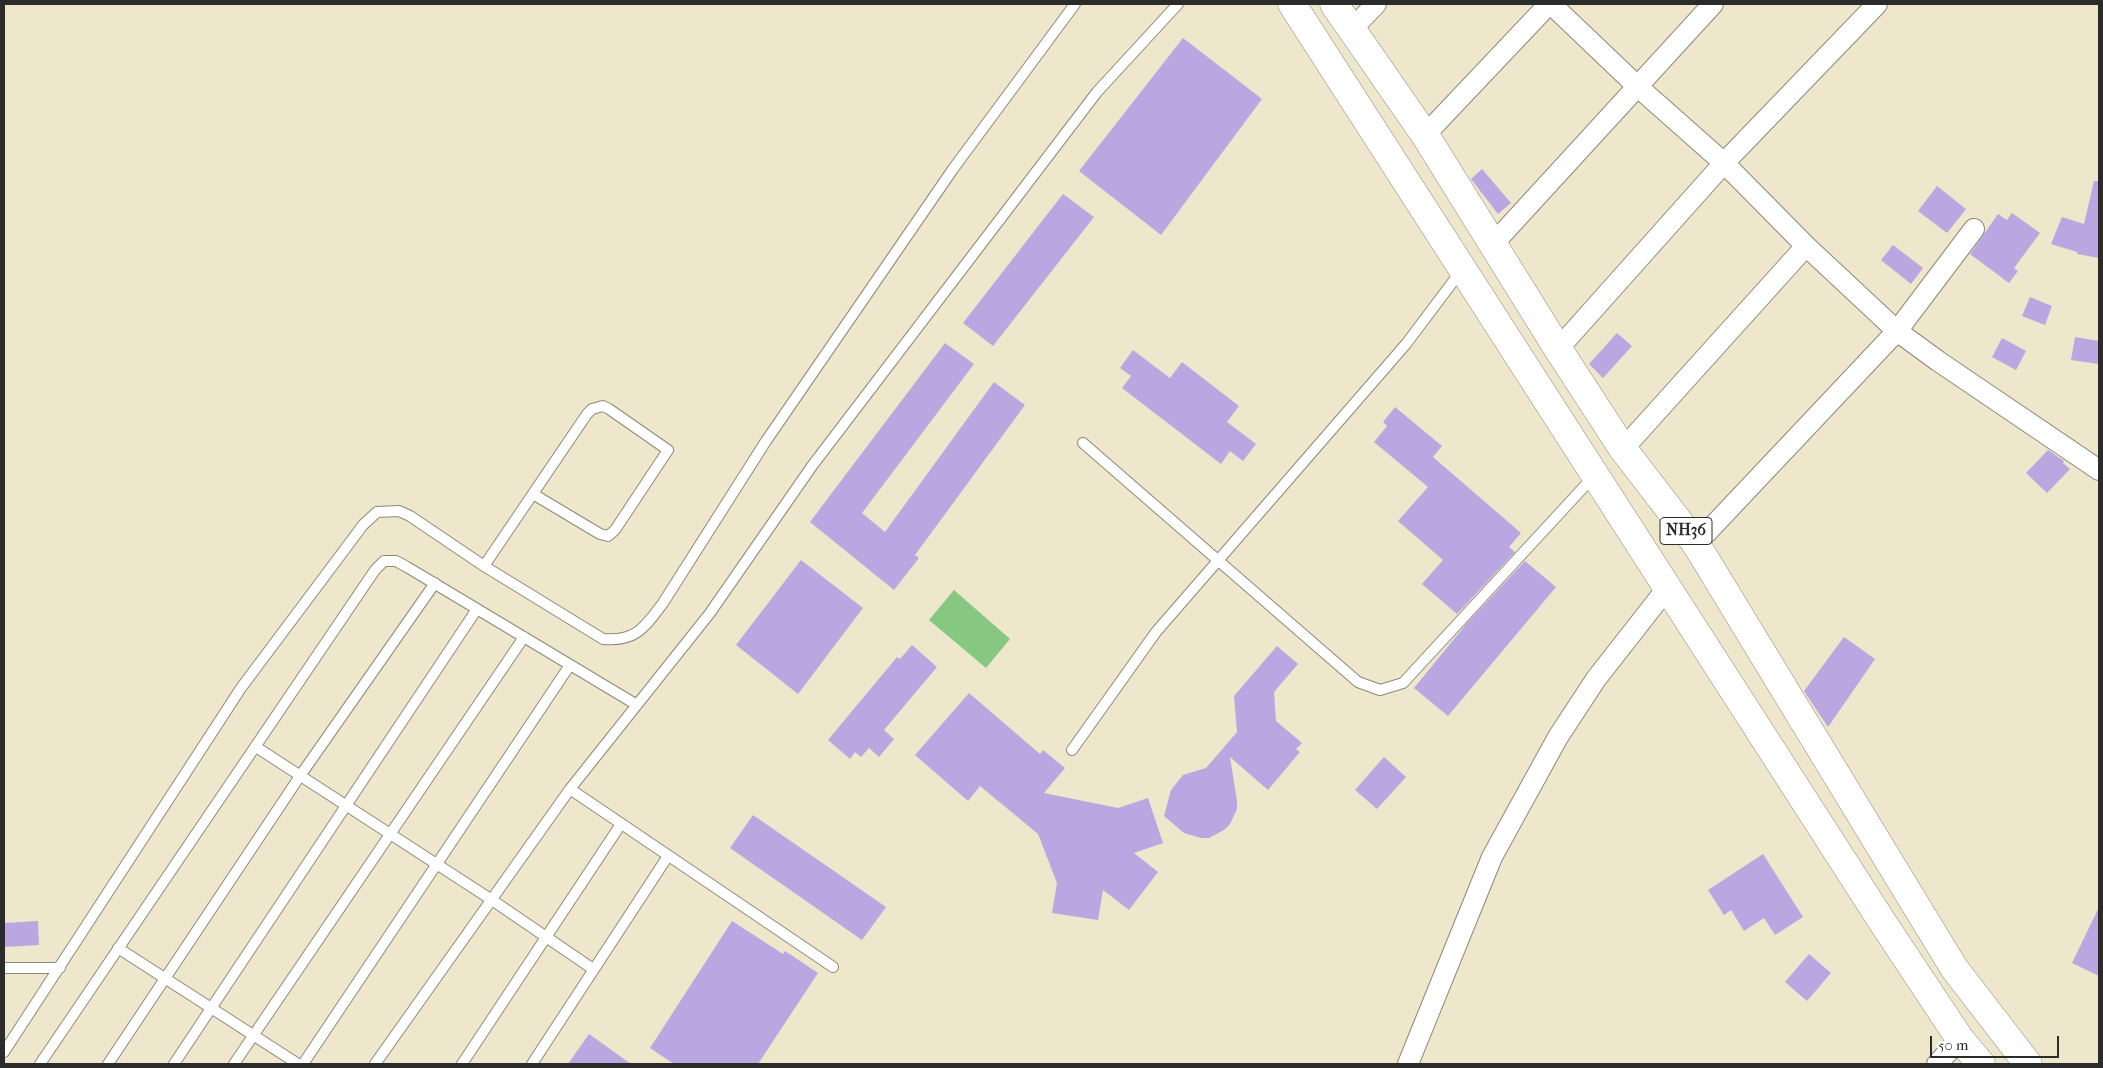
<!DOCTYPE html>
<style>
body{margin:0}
#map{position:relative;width:2103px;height:1068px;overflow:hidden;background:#eee7cb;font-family:"IM FELL French Canon",serif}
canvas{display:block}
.frame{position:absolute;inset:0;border:5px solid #2b2b2b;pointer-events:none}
.scale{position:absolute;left:1930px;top:1036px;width:129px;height:22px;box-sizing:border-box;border:2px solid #2b2b2b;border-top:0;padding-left:6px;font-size:15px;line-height:18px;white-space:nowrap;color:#2b2b2b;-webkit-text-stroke:4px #fff;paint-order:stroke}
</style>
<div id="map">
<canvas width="2103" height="1068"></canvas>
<div class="frame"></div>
<div class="scale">50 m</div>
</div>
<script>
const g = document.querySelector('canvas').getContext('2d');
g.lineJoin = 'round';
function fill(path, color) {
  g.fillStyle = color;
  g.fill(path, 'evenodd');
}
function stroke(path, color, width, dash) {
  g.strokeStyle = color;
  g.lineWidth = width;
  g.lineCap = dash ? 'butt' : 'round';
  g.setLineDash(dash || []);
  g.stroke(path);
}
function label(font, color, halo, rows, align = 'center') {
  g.font = font + ' "IM FELL French Canon",serif';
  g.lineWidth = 5;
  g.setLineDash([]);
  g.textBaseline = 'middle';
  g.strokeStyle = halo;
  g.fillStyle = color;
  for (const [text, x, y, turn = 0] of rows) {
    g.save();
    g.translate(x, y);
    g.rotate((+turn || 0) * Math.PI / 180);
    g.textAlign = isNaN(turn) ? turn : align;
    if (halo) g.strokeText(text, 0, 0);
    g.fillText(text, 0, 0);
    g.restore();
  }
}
fill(new Path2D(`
 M954 590 1010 639 986 668 929 620Z`), '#86c881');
fill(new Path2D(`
 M1183 38 1262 99 1161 235 1079 171Z
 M1482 169 1511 203 1498 214 1471 179Z
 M2094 181H2099V258L2077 254V252L2051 244 2062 217 2084 224Z
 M1937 186 1966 209 1947 233 1918 211Z
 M1063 194 1094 217 993 346 963 323Z
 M2012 213 2040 233 2014 268 2018 271 2009 283 1970 254 1998 214 2007 220Z
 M1893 245 1923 268 1911 284 1881 260Z
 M2030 297 2052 306 2045 325 2022 316Z
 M1617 333 1632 346 1603 378 1589 364Z
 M2075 337 2099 341V364L2071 360Z
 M2002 338 2026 351 2016 370 1992 357Z
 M945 343 974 364 862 513 885 532 994 382 1025 405 915 555 919 558 894 590 810 522Z
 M1133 350 1170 378 1182 362 1239 406 1227 422 1256 444 1243 461 1230 451 1221 464 1122 388 1131 376 1120 368Z
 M1395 407 1442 446 1433 457 1521 533 1509 547 1515 552 1457 614 1422 584 1443 560 1398 521 1428 487 1374 442 1387 426 1383 422Z
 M2048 450 2064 461 2063 463 2070 469 2047 493 2026 473Z
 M801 560 863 608 798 694 736 645Z
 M1525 561 1556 587 1448 716 1414 688 1467 623Z
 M1844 637 1875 659 1828 727 1804 691Z
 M912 645 937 667 884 730 894 739 879 757 869 748 861 757 855 752 850 759 828 740 897 657 900 659Z
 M1277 646 1298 664 1274 692 1276 721 1302 743 1296 749 1300 752 1268 790 1230 757 1237 801V809L1230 824 1224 830 1209 838H1201L1184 833 1164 816 1171 790 1183 775 1206 768 1237 732 1234 696Z
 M969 693 1040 754 1043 750 1065 768 1044 793 1118 808 1148 798 1163 843 1134 853 1158 872 1129 910 1103 890 1098 920 1052 913 1057 883 1038 834 980 786 968 801 915 755Z
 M1384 757 1406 777 1377 809 1355 790Z
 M753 815 886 907 862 940 730 848Z
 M1763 854 1803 917 1775 935 1764 918 1744 931 1731 910 1724 915 1708 890Z
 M2099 907V976L2072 963Z
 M38 921 39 945 4 947V923Z
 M732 921 783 954 785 951 818 973 758 1064H674L650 1048Z
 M1809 954 1831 973 1807 1001 1785 982Z
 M589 1034 631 1064H568Z`), '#baa7e1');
const lane = new Path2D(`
 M1083 443 1358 682 1380 690 1403 683 1593 477
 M484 566 587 414 592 409 603 406 609 409 668 450 615 530 608 536 600 534 533 494
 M256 747 492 900 593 969
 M1072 750 1156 632 1406 344 1461 271
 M570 789 833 967
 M118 948 298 1064
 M4 968H60
 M4 1052 241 688 363 525 377 512 399 511 410 516 484 566 603 639C636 642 645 627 663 603L766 441 953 169 1075 4
 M40 1064 375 570 384 561H396L407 567 637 705
 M108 1064 300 776 435 583
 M174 1064 477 609
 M234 1064 524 637
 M303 1064 570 665
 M375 1064 570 789 710 613 812 466 1097 92 1178 4
 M462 1064 621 824
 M532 1064 668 856`);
const street = new Path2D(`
 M1551 4 1637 86 1724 163 1806 246 1897 331 1938 361 2099 470
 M1351 30 1376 4
 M1425 135 1549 4
 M1494 243 1713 4
 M1558 349 1724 163 1877 4
 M1623 449 1806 246
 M1696 544 1897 331 1974 229
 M1408 1064 1492 857 1558 737 1596 679 1668 587
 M1937 1064 1960 1039`);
const highway = new Path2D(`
 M1292 4 1885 926 1960 1039 1981 1064
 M1334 4 1425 135 1558 349 1623 449 1696 544 1954 968 2028 1064`);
stroke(lane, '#8c897b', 12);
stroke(street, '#8c897b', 22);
stroke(highway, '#8c897b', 29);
stroke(lane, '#fff', 10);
stroke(street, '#fff', 20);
stroke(highway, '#fff', 28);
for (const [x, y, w] of [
 [1686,531,52]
]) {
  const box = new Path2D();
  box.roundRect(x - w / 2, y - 13.5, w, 27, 4);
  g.fillStyle = '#fff';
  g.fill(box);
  stroke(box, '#2b2b2b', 1);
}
label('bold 16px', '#2b2b2b', null, [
 ["NH36",1686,531]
]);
</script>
